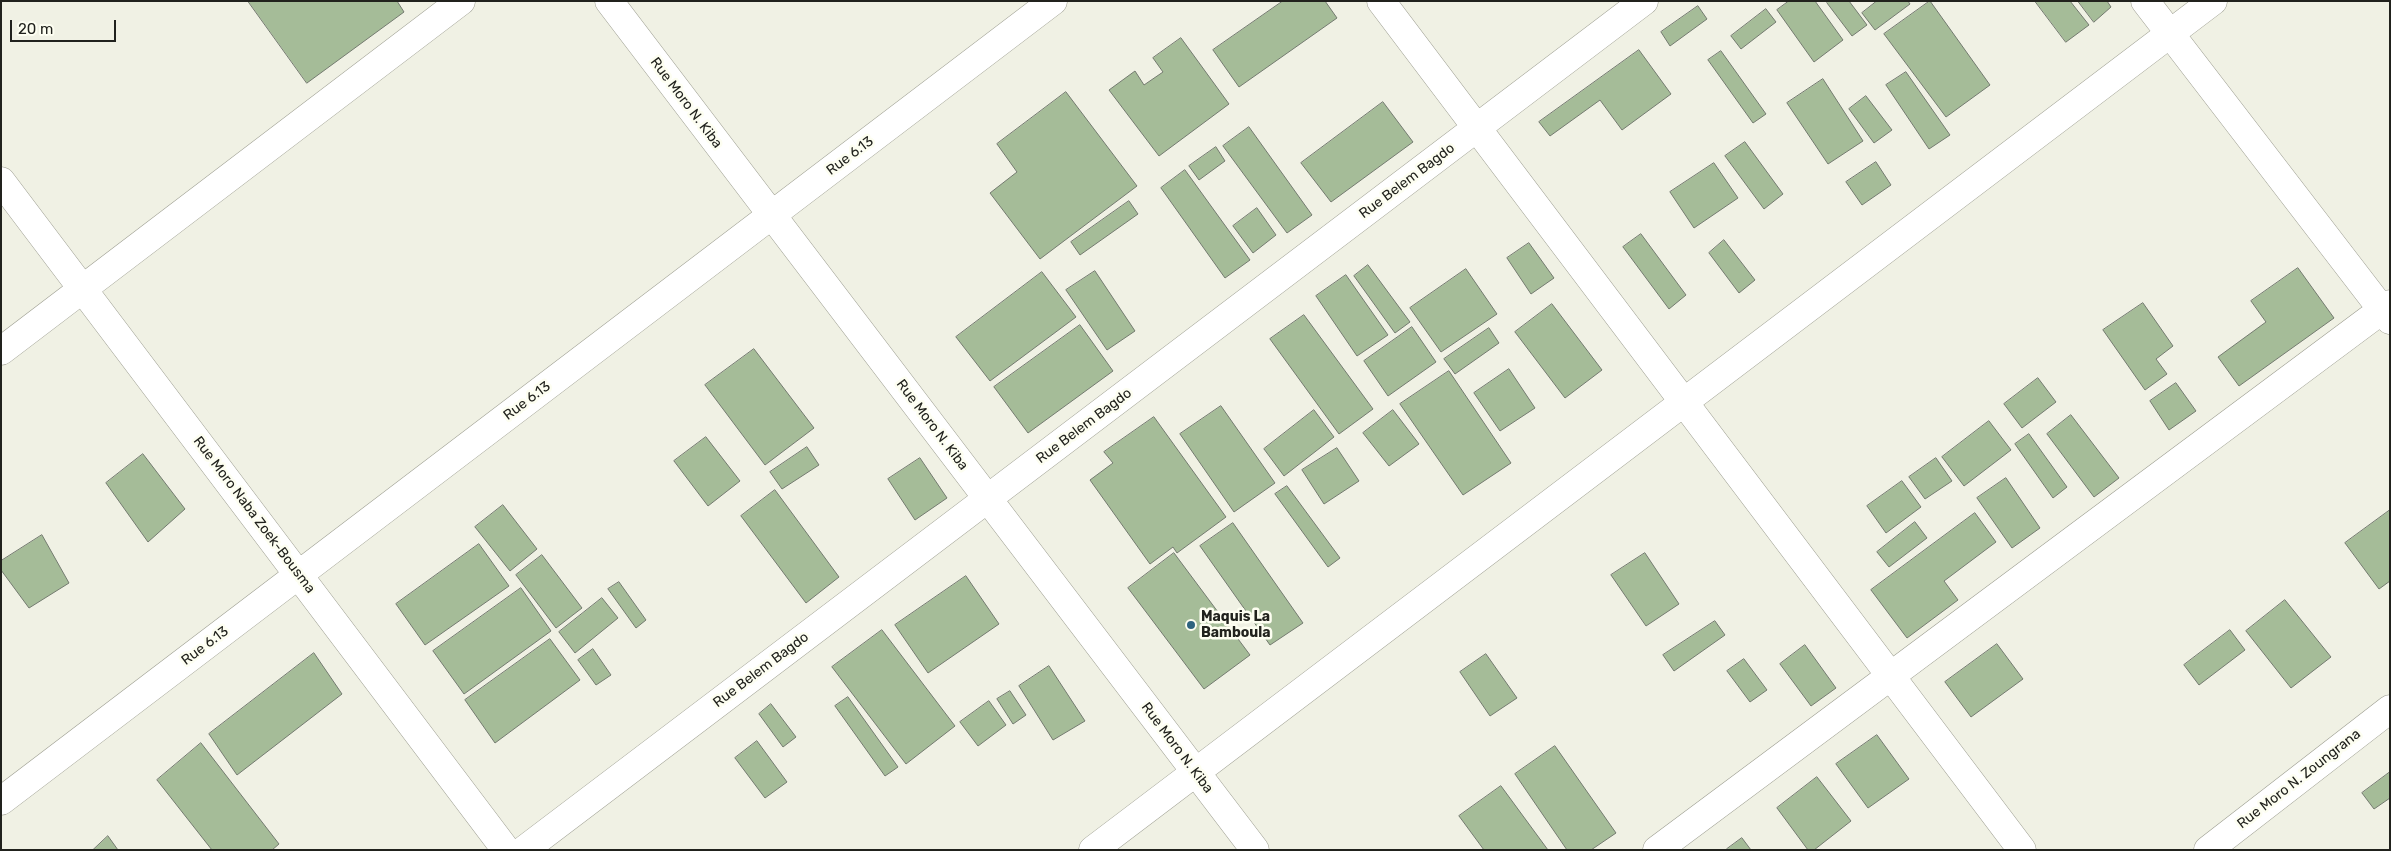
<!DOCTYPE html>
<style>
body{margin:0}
#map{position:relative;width:2391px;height:851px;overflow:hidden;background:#f0f1e4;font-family:Rubik,sans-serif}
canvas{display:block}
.frame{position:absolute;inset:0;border:2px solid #21221d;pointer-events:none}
.scale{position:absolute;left:10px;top:20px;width:106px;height:22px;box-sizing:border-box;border:2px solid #21221d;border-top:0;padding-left:6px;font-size:15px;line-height:18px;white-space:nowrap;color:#21221d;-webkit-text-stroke:4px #fdfef1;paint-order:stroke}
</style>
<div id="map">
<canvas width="2391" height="851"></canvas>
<div class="frame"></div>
<div class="scale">20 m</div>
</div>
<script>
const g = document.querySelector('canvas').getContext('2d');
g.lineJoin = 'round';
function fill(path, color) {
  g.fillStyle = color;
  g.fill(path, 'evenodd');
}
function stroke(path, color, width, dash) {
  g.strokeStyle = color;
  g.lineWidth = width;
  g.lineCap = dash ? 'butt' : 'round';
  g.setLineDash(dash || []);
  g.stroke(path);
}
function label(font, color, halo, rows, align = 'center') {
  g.font = font + ' Rubik,sans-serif';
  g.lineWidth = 5;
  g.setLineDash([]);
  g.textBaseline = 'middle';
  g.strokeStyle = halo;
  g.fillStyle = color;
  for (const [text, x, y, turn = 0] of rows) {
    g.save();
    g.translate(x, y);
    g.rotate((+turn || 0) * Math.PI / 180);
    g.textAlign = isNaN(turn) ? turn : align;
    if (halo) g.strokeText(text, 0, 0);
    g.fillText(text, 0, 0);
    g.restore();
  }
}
const building = new Path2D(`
 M248 1H397L404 12 307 83Z
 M1283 1H1325L1337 18 1239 87 1213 50Z
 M1789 1H1815L1843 40 1814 62 1777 10Z
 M1828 1H1849L1867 25 1852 36 1827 3Z
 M1877 1H1908L1910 4 1875 30 1862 13Z
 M1930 1 1990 85 1946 117 1884 34Z
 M2035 1H2070L2089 25 2066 42Z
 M2078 1H2107L2111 7 2094 22Z
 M1698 6 1707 19 1670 46 1661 32Z
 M1766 9 1776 22 1741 49 1731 36Z
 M1181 38 1229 104 1159 156 1109 90 1135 71 1144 85 1163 72 1153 58Z
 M1639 50 1671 94 1622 130 1600 100 1550 136 1539 122Z
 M1721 51 1766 114 1753 123 1708 60Z
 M1906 72 1950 135 1929 149 1886 85Z
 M1823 79 1863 141 1828 164 1787 103Z
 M1066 92 1137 186 1040 259 990 193 1017 172 997 144Z
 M1866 96 1892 130 1874 143 1849 109Z
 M1383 102 1413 142 1331 202 1301 163Z
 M1249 127 1312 215 1287 233 1223 146Z
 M1745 142 1783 194 1764 209 1725 156Z
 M1216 147 1225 161 1199 180 1189 166Z
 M1876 162 1891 185 1862 205 1846 182Z
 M1714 163 1738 198 1694 228 1670 192Z
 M1185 170 1250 260 1225 278 1161 188Z
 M1129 201 1138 214 1080 255 1071 242Z
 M1257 208 1276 235 1253 253 1233 226Z
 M1641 234 1686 295 1669 309 1623 247Z
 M1724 240 1755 280 1739 293 1709 253Z
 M1529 243 1554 278 1531 294 1507 258Z
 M1368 265 1410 322 1395 333 1354 276Z
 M2298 268 2334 318 2239 386 2218 357 2266 322 2251 301Z
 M1466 269 1497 314 1441 352 1410 308Z
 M1095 271 1135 331 1107 350 1066 290Z
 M1042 272 1076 317 990 381 956 337Z
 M1346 275 1388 335 1357 356 1316 296Z
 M2143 303 2173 346 2156 359 2167 374 2145 390 2103 330Z
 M1552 304 1602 370 1565 398 1515 332Z
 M1304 315 1373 409 1339 434 1270 339Z
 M1080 325 1113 371 1028 433 994 387Z
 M1412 327 1436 362 1388 396 1364 361Z
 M1489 328 1499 343 1455 374 1444 359Z
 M754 349 814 428 765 465 705 385Z
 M1509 369 1535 408 1500 431 1474 393Z
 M1449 371 1511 463 1463 495 1400 404Z
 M2038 378 2056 402 2022 428 2004 404Z
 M2176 383 2196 411 2169 430 2150 401Z
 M1221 406 1275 483 1234 512 1180 434Z
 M1314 410 1334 437 1284 476 1264 449Z
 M1393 410 1419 444 1389 466 1363 433Z
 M2071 415 2119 478 2094 497 2047 434Z
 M1154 417 1226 517 1177 553 1173 547 1150 564 1090 480 1113 463 1104 452Z
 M1989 421 2011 450 1964 486 1942 457Z
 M2029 434 2067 487 2053 498 2015 444Z
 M706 437 740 481 708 506 674 461Z
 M807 447 819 465 782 489 770 472Z
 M1337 448 1359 481 1324 504 1302 470Z
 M143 454 185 509 148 542 106 483Z
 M920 458 947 498 915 520 888 479Z
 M1936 458 1952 481 1925 499 1909 477Z
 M2006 478 2040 528 2012 548 1977 498Z
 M1902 481 1921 507 1886 533 1867 506Z
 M1287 486 1340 558 1328 567 1275 494Z
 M775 490 839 577 806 603 741 516Z
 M503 505 537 549 510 571 475 527Z
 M2390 510V581L2379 589 2345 543Z
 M1975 513 1996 542 1944 581 1958 600 1907 638 1871 590Z
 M1915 522 1927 538 1889 567 1877 552Z
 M1233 523 1303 623 1270 645 1200 546Z
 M42 535 69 583 29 608 1 570V561Z
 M479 544 509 586 425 645 396 604Z
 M1174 553 1250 655 1204 689 1128 588Z
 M1645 553 1679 604 1646 626 1611 575Z
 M542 555 582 608 556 628 516 575Z
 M966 576 999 624 928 673 895 625Z
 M619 582 646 620 636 628 608 589Z
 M521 588 551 631 464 694 433 651Z
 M602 598 618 618 575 653 559 632Z
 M2285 600 2331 657 2291 688 2246 631Z
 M1715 621 1725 635 1674 671 1663 655Z
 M882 630 955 726 906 764 832 667Z
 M2230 630 2245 650 2199 685 2184 665Z
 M550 639 580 680 495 743 465 700Z
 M1997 644 2023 679 1971 717 1945 682Z
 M1805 645 1836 688 1811 706 1780 664Z
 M593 649 611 675 596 685 578 660Z
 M314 653 342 694 237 775 209 734Z
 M1486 654 1517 698 1490 716 1460 672Z
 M1744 659 1767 690 1750 702 1727 671Z
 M1049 666 1085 721 1053 740 1019 686Z
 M1010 691 1026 715 1013 724 997 699Z
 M848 697 898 767 885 776 835 706Z
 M989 701 1006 725 978 746 960 722Z
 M771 704 796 737 783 747 759 714Z
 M1877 735 1909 779 1868 808 1836 764Z
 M757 741 787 782 765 798 735 758Z
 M201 743 279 844 272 850H212L157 780Z
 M1555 746 1616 833 1591 850H1567L1515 774Z
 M2390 772V798L2374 809 2362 793Z
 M1817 777 1851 821 1814 850H1808L1777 808Z
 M1501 786 1548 850H1484L1459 816Z
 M108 836 118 850H93Z
 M1742 838 1751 850H1728L1727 849Z`);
fill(building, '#a5bc98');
stroke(building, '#737a6f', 1);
const minor = new Path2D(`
 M609 1 1255 850
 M1381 1 2022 850
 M2145 1 2390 320
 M1 181 506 850
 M1 351 461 1
 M1 801 1053 1
 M524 850 1644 1
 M1093 850 2213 1
 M1657 850 2390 304
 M2208 850 2390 709`);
stroke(minor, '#9c9d90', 29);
stroke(minor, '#fff', 28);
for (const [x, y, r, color] of [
 [1191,625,5,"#2e637f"]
]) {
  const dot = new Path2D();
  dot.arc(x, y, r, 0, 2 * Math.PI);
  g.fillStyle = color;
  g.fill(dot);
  stroke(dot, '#fdfef1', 2);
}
label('14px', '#21221d', '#fdfef1', [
 ["Rue Moro N. Kiba",686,103,53],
 ["Rue 6.13",850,156,-37],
 ["Rue Belem Bagdo",1407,181,-37],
 ["Rue 6.13",527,401,-37],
 ["Rue Moro N. Kiba",932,425,53],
 ["Rue Belem Bagdo",1084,426,-37],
 ["Rue Moro Naba Zoek-Bousma",254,515,53],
 ["Rue 6.13",205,646,-37],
 ["Rue Belem Bagdo",761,670,-37],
 ["Rue Moro N. Kiba",1177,748,53],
 ["Rue Moro N. Zoungrana",2299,779,-38]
]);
label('bold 14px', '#21221d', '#fdfef1', [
 ["Maquis La",1201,617],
 ["Bamboula",1201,633]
], 'left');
</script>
